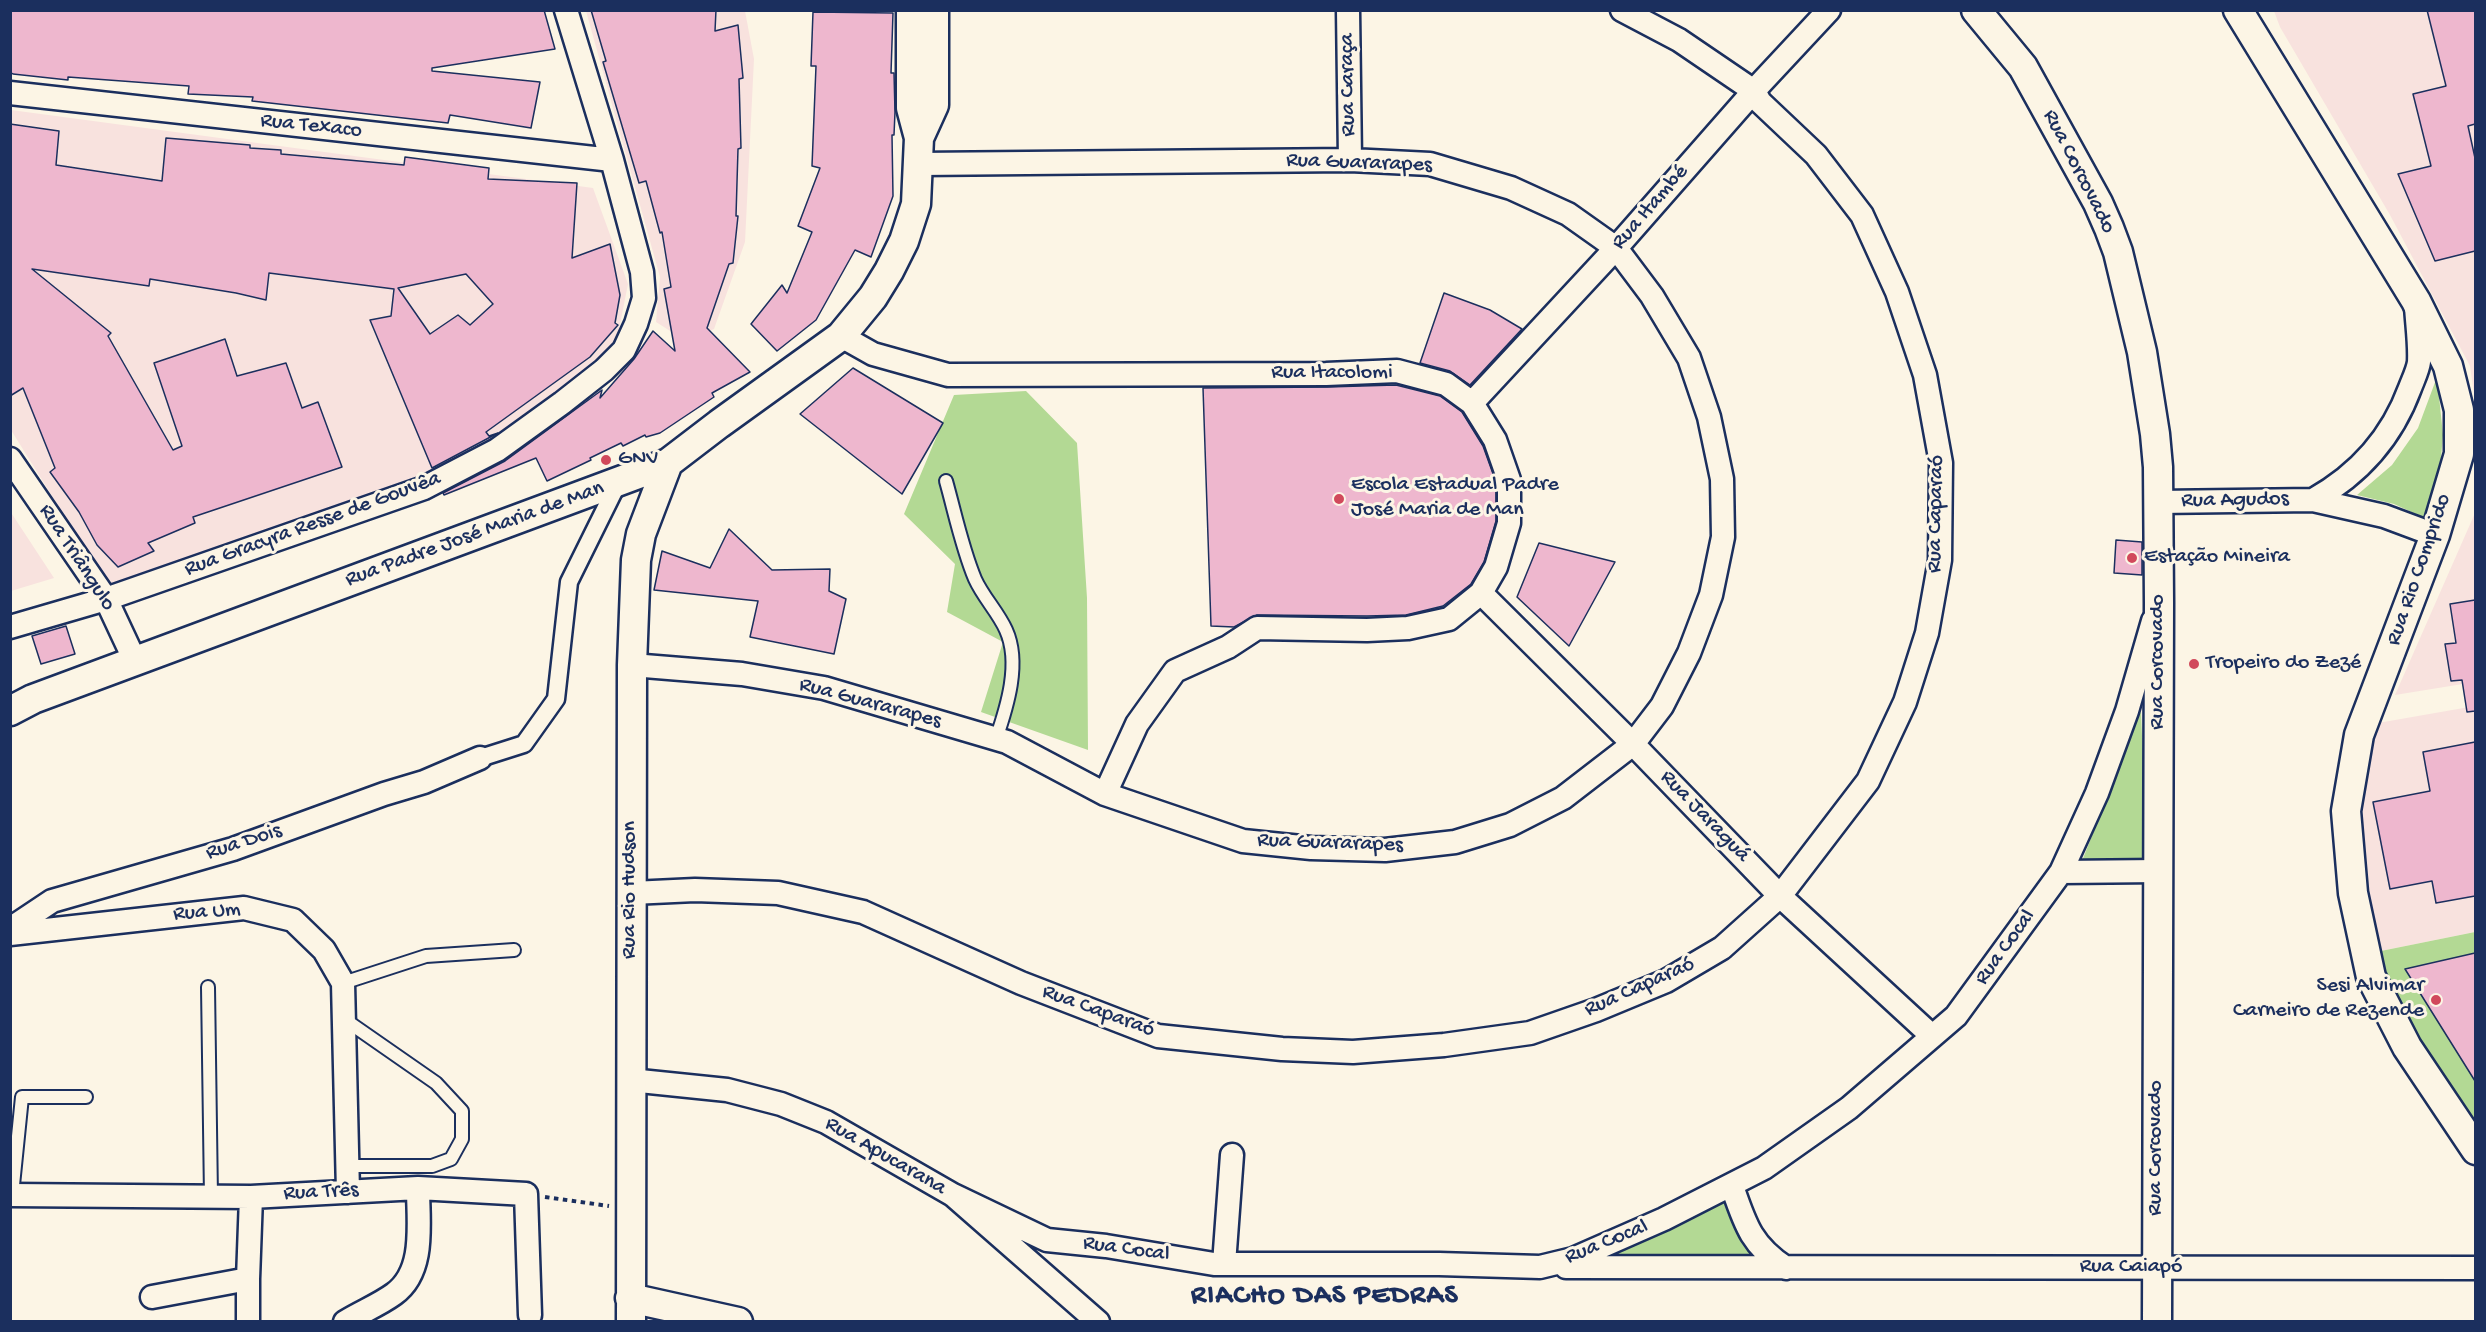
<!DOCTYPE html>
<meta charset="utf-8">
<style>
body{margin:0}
#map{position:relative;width:2486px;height:1332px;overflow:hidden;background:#fcf5e5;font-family:"Gochi Hand",sans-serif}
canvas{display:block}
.frame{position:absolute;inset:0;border:12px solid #1b2f5e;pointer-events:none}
</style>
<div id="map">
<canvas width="2486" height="1332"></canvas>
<div class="frame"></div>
</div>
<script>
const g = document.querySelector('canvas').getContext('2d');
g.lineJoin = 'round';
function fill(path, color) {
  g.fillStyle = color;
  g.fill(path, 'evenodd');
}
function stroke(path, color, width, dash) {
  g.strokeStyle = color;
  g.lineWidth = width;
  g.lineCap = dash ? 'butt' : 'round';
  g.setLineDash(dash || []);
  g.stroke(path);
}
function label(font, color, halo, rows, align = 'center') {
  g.font = font + ' "Gochi Hand",sans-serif';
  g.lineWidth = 6;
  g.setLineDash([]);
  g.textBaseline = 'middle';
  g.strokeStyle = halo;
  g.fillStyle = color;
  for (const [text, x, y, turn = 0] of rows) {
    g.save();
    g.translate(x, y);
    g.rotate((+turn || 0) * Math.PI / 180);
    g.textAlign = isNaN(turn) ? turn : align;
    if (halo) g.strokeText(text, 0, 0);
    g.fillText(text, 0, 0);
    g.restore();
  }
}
fill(new Path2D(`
 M586 11H745L754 59 745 242 714 329 686 341 656 322 660 277Z
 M2274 11H2475V401L2470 366 2390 215 2280 27Z
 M11 110 593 188 628 284 613 359 448 467 108 586 11 430Z
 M10 511 54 578 11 591H10Z
 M2475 513V682L2395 695Z
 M2475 706V932L2371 953 2358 875 2361 786 2378 723Z`), '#f8e2de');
fill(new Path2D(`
 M2437 377 2443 435 2439 481 2429 520 2394 504 2357 495 2392 465 2418 428Z
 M1026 391 1077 443 1087 598 1088 750 981 712 1003 642 947 612 955 564 904 514 954 395Z
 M2141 711 2147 861H2082Z
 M2475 932V1126L2423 1047 2371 953Z
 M1730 1192 1761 1262 1591 1261Z`), '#b3d994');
const building = new Path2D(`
 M10 10H544L555 49 432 68V71L540 82 531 128 450 115 448 123 252 101 253 97 188 94 189 86 68 77V80L13 74 10 72Z
 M591 10H716L715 31 738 25 743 78 739 79 741 148 738 149 736 216H738L733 263 729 264 707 328 750 372 712 393 714 397 660 433 646 437 645 435 623 446 621 443 590 458 591 460 547 481 536 458 444 495 443 493 505 461 602 390 600 398 634 359 653 331 675 351 664 289 671 287 662 232 660 233 646 181 639 183 603 62 606 61Z
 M2427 10H2475V124L2468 126 2475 158V251L2435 261 2398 174 2431 166 2413 94 2446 86Z
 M813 12 893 13 891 73H894L895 112 894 135H892L893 196 871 257 855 250 816 320 777 351 751 324 782 285 787 293 812 232 798 226 820 168 812 166 816 66H811Z
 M10 124 59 131 56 165 162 181 166 138 250 145V148L281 150V154L404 165 405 157 489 168 488 179 577 183 572 258 610 244 620 295 615 323 618 325 590 357 486 432 489 436 498 433 432 468 370 320 391 316 394 289 269 273 266 300 236 293 150 279 149 286 32 269 111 333 108 336 173 450 182 446 154 363 225 339 237 376 286 363 302 408 318 402 342 467 193 517 195 523 148 543 154 551 118 567 97 545 79 512 50 472 55 468 23 388 10 396ZM466 274 493 304 470 325 458 315 430 334 398 288Z
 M1444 293 1490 310 1522 329 1470 385 1450 371 1420 363Z
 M853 368 943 423 902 494 800 414Z
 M1396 385 1440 396 1462 412 1483 446 1496 482V521L1484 562 1471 584 1443 606 1406 615 1367 616 1257 615 1234 627 1211 626 1203 388 1327 387Z
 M729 529 772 570 830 569 829 591 846 599 834 654 750 637 758 601 654 590 662 551 710 568Z
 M2116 540 2142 542V575L2114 573Z
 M1539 543 1615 562 1569 646 1517 597Z
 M2475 600V711L2467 712 2462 680 2451 681 2445 644 2456 643 2450 604Z
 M66 626 75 654 41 664 32 636Z
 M2475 742V896L2436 903 2432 881 2390 889 2373 802 2430 791 2423 752Z
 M2475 953V1081L2405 969Z`);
fill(building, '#eeb7ce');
stroke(building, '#1b2f5e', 1.5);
const service = new Path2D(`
 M946 481C955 513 962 548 975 579 983 597 998 612 1006 630 1021 663 1007 707 996 739
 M343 983 426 956 514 950
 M208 987 211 1197
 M344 1019 436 1083 462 1111V1139L451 1159 432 1166H347
 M12 1195 22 1097H86`);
const pedestrian = new Path2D(`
 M480 758 524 744 556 699 569 582 619 481`);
const minor = new Path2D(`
 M1348 10 1350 160
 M10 93 612 160
 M841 336 873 354 948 375 1326 374 1397 371 1446 384 1472 403 1495 440 1509 480V523L1496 567 1481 593 1449 619 1408 628 1367 630 1257 628 1228 647 1175 671 1137 724 1105 794
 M1472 403 1616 248 1760 84 1829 10
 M10 459 106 599 135 661
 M2313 500C2358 475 2392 437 2410 388 2413 380 2418 370 2419 362 2420 344 2417 324 2416 306
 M2158 502 2313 500 2384 516 2435 535
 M1481 593 1633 744 1780 896 1932 1036
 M10 627 106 599 424 488 497 450 562 403 604 370 624 350 636 324 644 298 642 272 612 160 566 10
 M632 665 742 674 824 688 1007 742 1105 794 1243 841 1311 848 1385 850 1455 842 1510 825 1563 798 1633 744 1662 706 1689 653 1711 595 1723 537 1722 479 1709 417 1689 358 1652 296 1616 248 1568 214 1511 188 1430 164 1350 160 919 164
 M2061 872 2159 871
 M632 893 695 890 778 893 863 912 1021 983 1158 1036 1282 1049 1353 1052 1444 1045 1530 1033 1596 1010 1666 981 1722 948 1780 896 1868 781 1905 702 1927 633 1940 560 1941 463 1925 375 1897 292 1862 215 1816 155 1760 102 1754 91 1679 40 1622 10
 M10 929 52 901 233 849 384 794 424 782 480 758
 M10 934 244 908 293 920 324 950 343 983 348 1192
 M630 1080 727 1090 781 1104 826 1122 953 1195 1098 1322
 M1732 1186C1745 1224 1751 1245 1786 1268
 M10 1195 251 1197 418 1188 526 1194 530 1315
 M953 1195 1047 1240 1106 1246 1214 1264H1439L1540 1267 1573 1259 1664 1219 1764 1168 1849 1108 1956 1016 2061 872 2097 793 2127 711 2153 621
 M1224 1264 1232 1155
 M1566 1267 2476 1268
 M152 1297 248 1279 251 1197
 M248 1322V1279
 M345 1322C361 1312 379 1305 394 1294 426 1271 418 1222 418 1188`);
const tertiary = new Path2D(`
 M1976 10 2023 67 2098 203 2109 228 2118 252 2142 352 2155 434 2158 467 2159 603 2157 1322
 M2238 10 2416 301 2448 366 2459 410V454L2435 535 2359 735 2346 811 2353 893 2371 977 2407 1047 2476 1150
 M919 138 934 105V10
 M10 711 33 699 668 463 719 424 841 336 873 297 889 271 904 241 916 204 919 138 911 108V10
 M630 1298 738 1322
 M631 1322 632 665 636 560 641 534 668 463`);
stroke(service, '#1b2f5e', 16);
stroke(pedestrian, '#1b2f5e', 21);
stroke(minor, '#1b2f5e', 27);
stroke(tertiary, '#1b2f5e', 33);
stroke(new Path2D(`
 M545 1197 609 1206`), '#1b2f5e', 4, [4.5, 4.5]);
stroke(service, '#fcf5e5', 12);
stroke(pedestrian, '#fcf5e5', 16);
stroke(minor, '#fcf5e5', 22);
stroke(tertiary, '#fcf5e5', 28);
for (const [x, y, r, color] of [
 [606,460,6,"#d1495b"],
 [1339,499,6,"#d1495b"],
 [2132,558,6,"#d1495b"],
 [2194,664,6,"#d1495b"],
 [2436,1000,6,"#d1495b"]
]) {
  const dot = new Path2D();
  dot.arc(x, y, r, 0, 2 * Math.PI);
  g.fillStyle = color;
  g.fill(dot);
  stroke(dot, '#fcf5e5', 2);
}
label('22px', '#1b2f5e', '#fcf5e5', [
 ["Rua Caraça",1349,85,-91],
 ["Rua Texaco",311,127,6],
 ["Rua Guararapes",1359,164,2],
 ["Rua Corcovado",2078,172,63],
 ["Rua Itambé",1651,208,-49],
 ["Rua Itacolomi",1332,374],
 ["Rua Agudos",2235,501,-1],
 ["Rua Caparaó",1937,514,-89],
 ["Rua Gracyra Resse de Gouvêa",313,525,-20],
 ["Rua Padre José Maria de Man",475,535,-20],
 ["Rua Triângulo",76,558,57],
 ["Rua Rio Comprido",2420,570,-71],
 ["Rua Corcovado",2159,662,-90],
 ["Rua Guararapes",870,704,15],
 ["Rua Jaraguá",1704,817,46],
 ["Rua Dois",244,843,-18],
 ["Rua Guararapes",1330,844,2],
 ["Rua Rio Hudson",631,890,-90],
 ["Rua Um",207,913,-4],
 ["Rua Cocal",2006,948,-54],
 ["Rua Caparaó",1640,988,-24],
 ["Rua Caparaó",1098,1012,20],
 ["Rua Corcovado",2157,1148,-90],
 ["Rua Apucarana",885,1157,30],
 ["Rua Três",321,1193,-3],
 ["Rua Cocal",1607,1243,-22],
 ["Rua Cocal",1126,1250,8],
 ["Rua Caiapó",2131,1268]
]);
label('22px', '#1b2f5e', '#fcf5e5', [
 ["GNV",618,460],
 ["Escola Estadual Padre",1351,486],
 ["José Maria de Man",1351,511],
 ["Estação Mineira",2144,558],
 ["Tropeiro do Zezé",2206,664],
 ["Sesi Alvimar",2424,987,"right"],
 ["Carneiro de Rezende",2424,1012,"right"]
], 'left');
g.letterSpacing = '1.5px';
label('bold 28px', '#1b2f5e', '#fcf5e5', [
 ["RIACHO DAS PEDRAS",1325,1298]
]);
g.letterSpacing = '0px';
</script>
